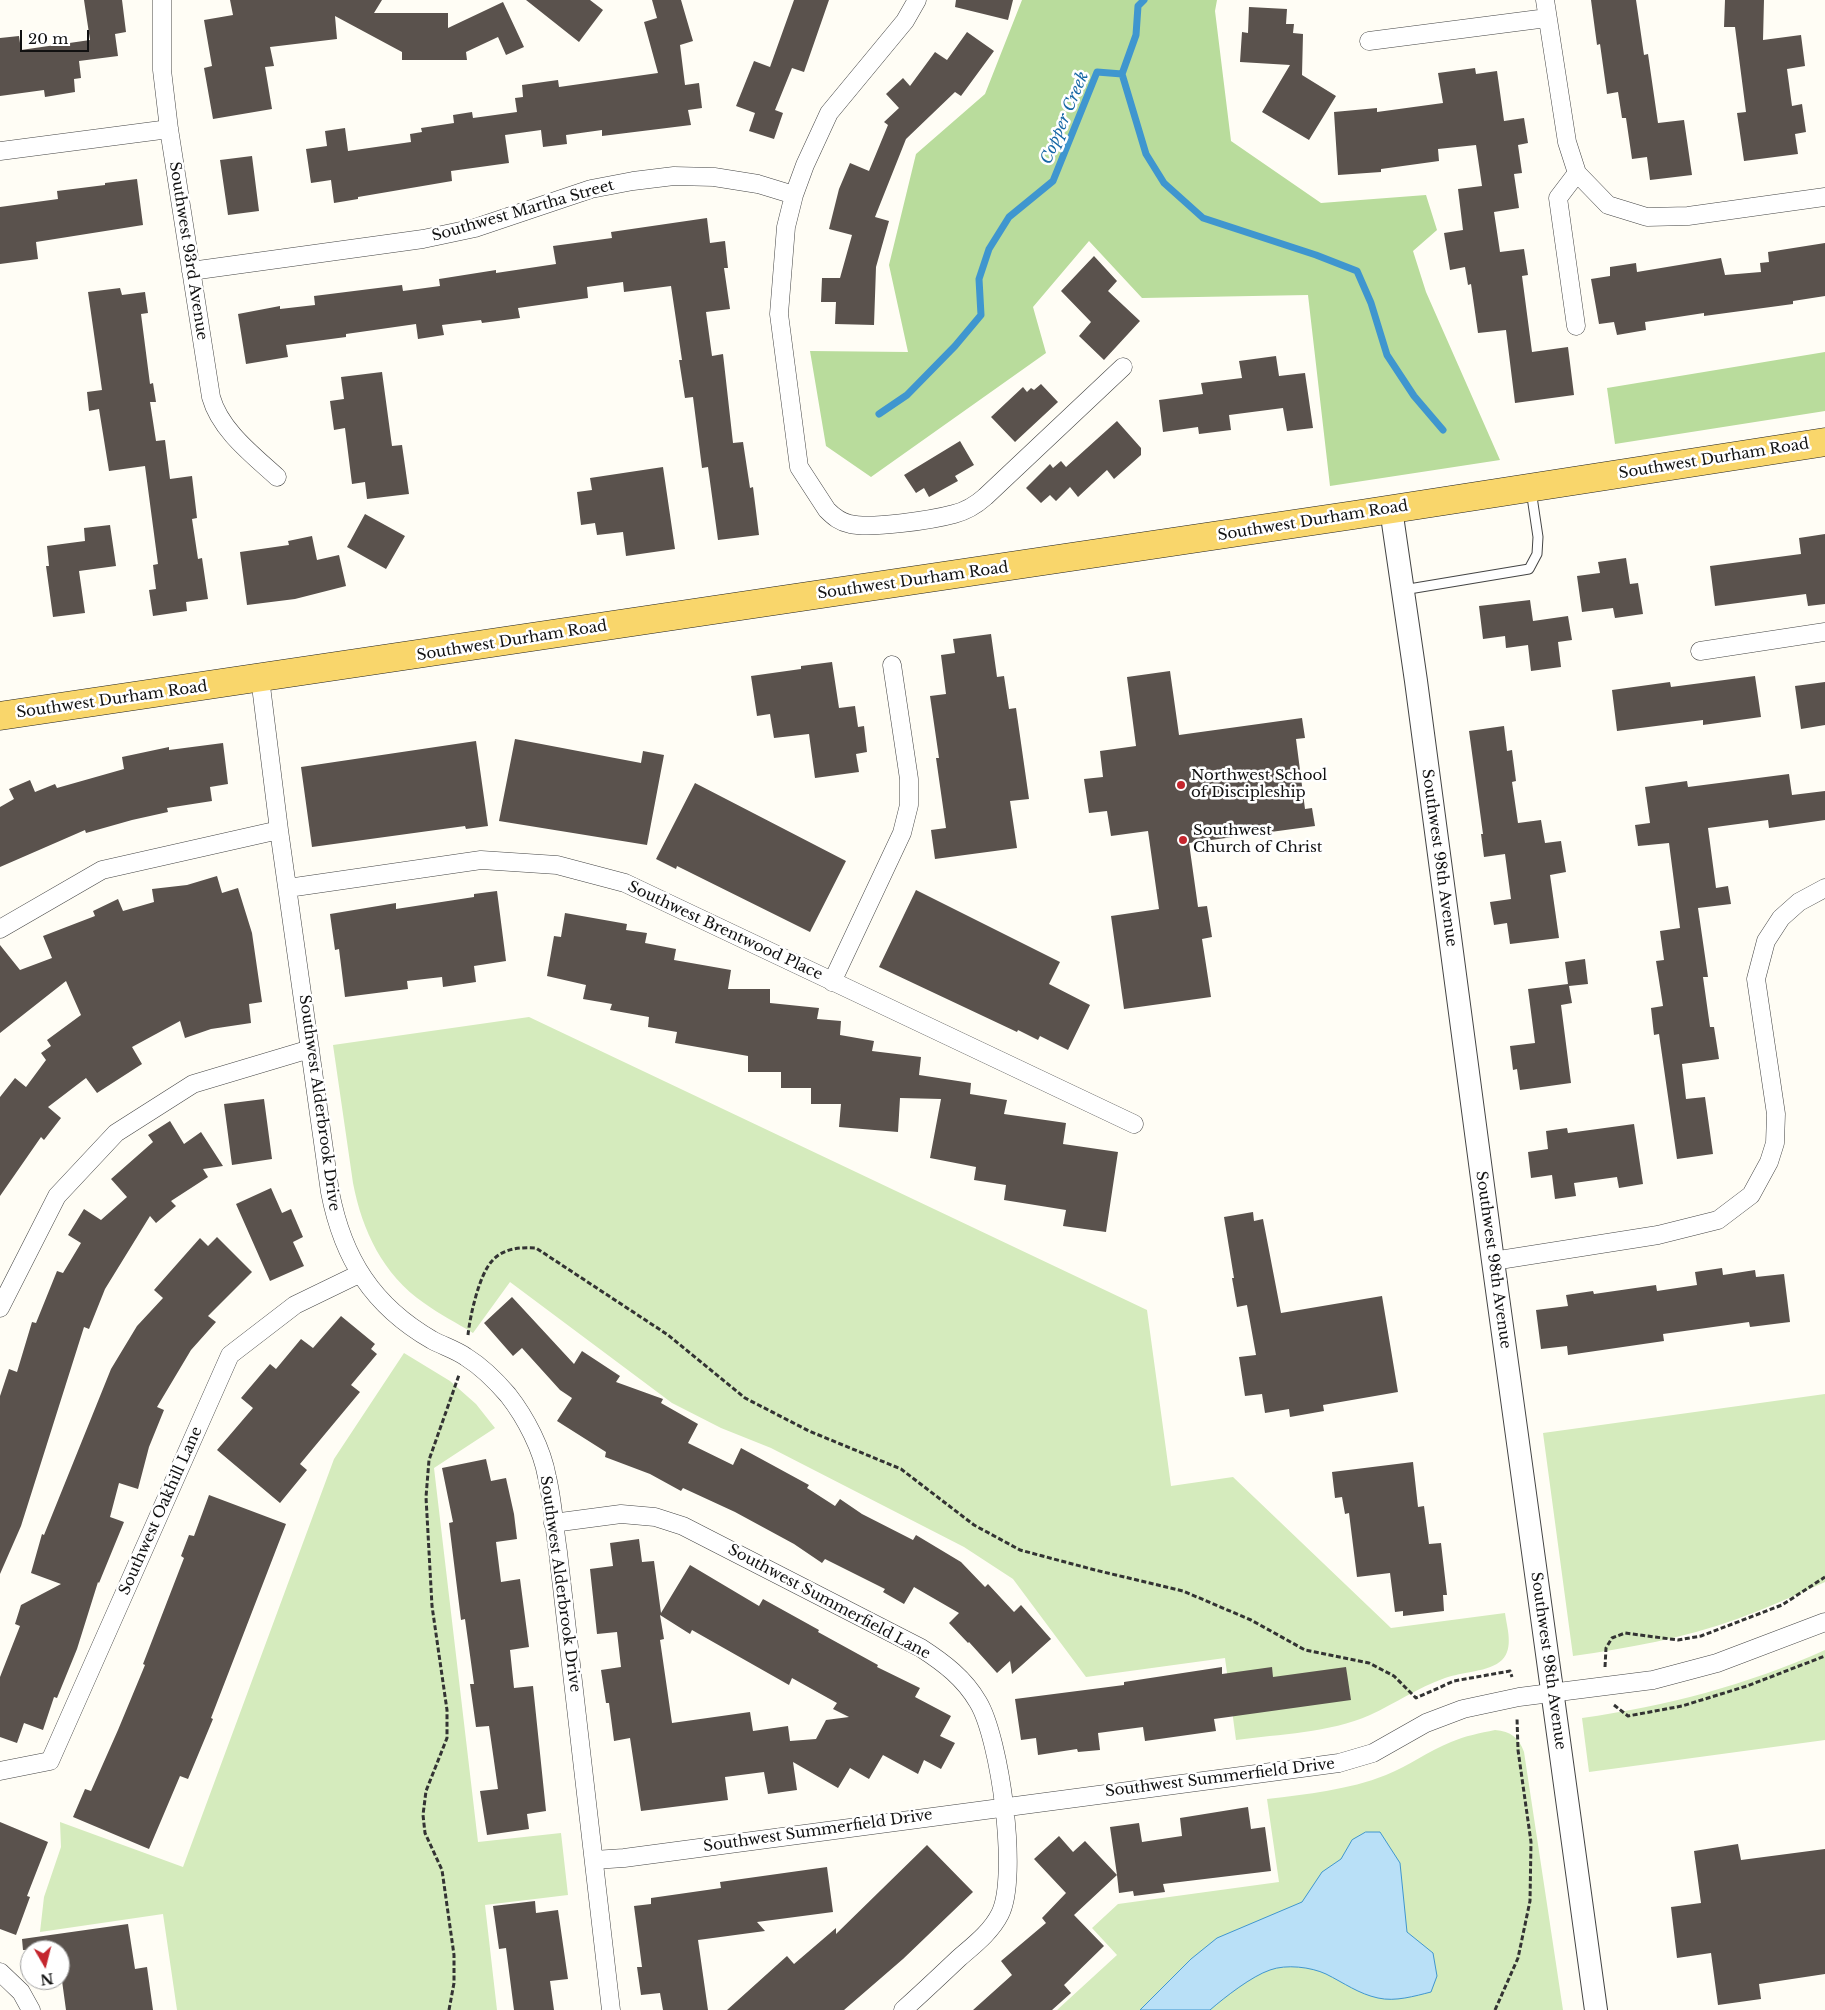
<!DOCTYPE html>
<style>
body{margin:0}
#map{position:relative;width:1825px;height:2010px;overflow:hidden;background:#fffdf5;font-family:"Libre Baskerville",serif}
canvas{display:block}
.north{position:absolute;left:20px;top:1940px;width:50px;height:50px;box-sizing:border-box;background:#fff;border:1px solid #a0a0a0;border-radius:50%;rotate:172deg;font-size:14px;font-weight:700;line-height:20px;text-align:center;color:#111}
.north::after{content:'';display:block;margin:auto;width:18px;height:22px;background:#c4262e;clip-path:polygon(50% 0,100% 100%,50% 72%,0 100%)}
.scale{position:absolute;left:20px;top:30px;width:69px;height:22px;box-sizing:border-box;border:2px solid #111;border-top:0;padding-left:6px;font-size:15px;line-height:18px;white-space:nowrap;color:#111;-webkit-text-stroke:4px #fff;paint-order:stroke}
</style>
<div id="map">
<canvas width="1825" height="2010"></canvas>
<div class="north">N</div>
<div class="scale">20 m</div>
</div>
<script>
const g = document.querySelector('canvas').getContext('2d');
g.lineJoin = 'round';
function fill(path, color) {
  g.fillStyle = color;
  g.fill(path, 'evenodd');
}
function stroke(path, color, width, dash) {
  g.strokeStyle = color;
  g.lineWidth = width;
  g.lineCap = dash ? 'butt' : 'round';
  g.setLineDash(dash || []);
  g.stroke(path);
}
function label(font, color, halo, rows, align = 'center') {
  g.font = font + ' "Libre Baskerville",serif';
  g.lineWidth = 5;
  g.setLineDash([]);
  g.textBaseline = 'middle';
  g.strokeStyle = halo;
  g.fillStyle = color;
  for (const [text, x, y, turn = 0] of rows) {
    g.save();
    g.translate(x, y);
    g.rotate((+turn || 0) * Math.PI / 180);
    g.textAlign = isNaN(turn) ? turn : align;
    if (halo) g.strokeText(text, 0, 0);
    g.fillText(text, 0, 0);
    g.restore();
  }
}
fill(new Path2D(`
 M529 1017 1147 1310 1171 1486 1233 1477 1391 1628 1505 1613C1507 1628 1514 1648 1502 1660 1490 1672 1461 1672 1445 1678 1417 1688 1396 1703 1370 1715 1329 1733 1280 1734 1236 1740L1225 1658 1086 1677 1013 1579 964 1547 771 1448 721 1428 672 1403 510 1282 473 1333C457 1323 439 1314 424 1303 383 1275 362 1230 353 1183L333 1045Z
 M404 1353 450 1381 476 1404 495 1428 434 1468 478 1842 561 1833 568 1895 485 1905 497 2010H177L163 1914 40 1932 44 1897 61 1847 60 1822 183 1867 334 1459Z
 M1825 1394V1582C1796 1595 1767 1608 1737 1619 1684 1638 1629 1648 1573 1656L1543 1433Z
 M1825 1650V1740L1589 1772 1582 1718C1667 1706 1747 1685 1825 1650Z
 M1495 1730C1511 1731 1519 1738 1524 1752L1563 2010H1057L1117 1955 1092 1928 1118 1904 1279 1882 1267 1799C1308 1794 1348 1790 1386 1775 1409 1766 1428 1751 1451 1742 1465 1736 1480 1733 1495 1730Z`), '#d5ebbd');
fill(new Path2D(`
 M1022 0H1217L1215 11 1231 141 1321 203 1426 195 1437 230 1413 251 1426 292 1500 460 1330 486 1308 295 1142 298 1089 241 1033 307 1046 353 871 477 826 446 810 351 908 352 889 265 916 154 985 94Z
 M1825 352V411L1615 444 1607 388Z`), '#b9dc9c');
const water = new Path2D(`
 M1366 1832H1380L1400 1863 1407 1932 1433 1953 1437 1976 1431 1992C1415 1996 1395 2002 1378 1998 1359 1994 1344 1983 1326 1974 1311 1967 1286 1964 1270 1970 1252 1976 1225 1997 1210 2010H1140L1191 1959 1217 1938 1302 1902 1322 1872 1341 1859 1352 1840Z`);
fill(water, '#b9e0f7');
stroke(water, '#3f96cf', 1);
stroke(new Path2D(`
 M1122 74 1146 154 1164 183 1203 218 1316 255 1357 271 1371 303 1387 355 1414 396 1443 430
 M879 414 907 395 955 346 981 315 979 279 989 249 1009 217 1053 181 1097 72 1122 74 1136 35 1138 6 1144 0`), '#3f96cf', 7);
fill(new Path2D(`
 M84 0H122L126 32 115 34 118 56 79 61 81 78 74 79 75 92 45 97 44 90 0 96V38L19 36 21 50 90 40Z
 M230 0H382L374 13H448V28L503 2 524 47 506 55 498 37 466 52 467 60H402V52L335 16 337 39 270 47 274 66 265 67 272 109 213 119 204 68 212 66 204 20 233 15Z
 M526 0H590L603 10 579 42Z
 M652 0H681L693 41 680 45 685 85 699 83 702 108 688 110 691 125 602 136V130L566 135 567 144 543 147 541 130 505 135 509 163 451 171 452 181 358 197V199L334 203 331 180 311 183 306 149 327 146 325 131 345 128 348 151 411 142 410 134 422 132 421 128 454 123 453 115 472 112 473 118 517 112 515 98 523 97 522 85 558 80 559 87 658 73 644 22 657 18Z
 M794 0H829L804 72 792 68 775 110 783 113 774 139 749 131 755 113 736 106 754 61 770 67Z
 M956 0H1013L1008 20 955 7Z
 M1591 0H1636L1644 55 1648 54 1658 123 1684 120 1692 175 1650 180 1647 157 1632 159 1626 118H1622L1618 92 1607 94 1600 44 1597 45Z
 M1725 0H1764L1763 40 1801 35 1805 66 1787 69 1792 106 1802 104 1806 132 1795 134 1798 154 1744 161 1737 113 1746 112 1735 27H1724Z
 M1249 7 1287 9 1286 24H1294L1293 33 1303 34 1302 75 1336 96 1309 140 1262 112 1290 65 1240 62 1242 32 1248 33Z
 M967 32 994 51 961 96 955 92 906 139 875 217 889 221 876 267 874 325 835 324 836 302H821L822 278H840L852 235 829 229 839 189 850 163 869 171 888 125 884 122 899 108 886 94 903 78 910 86 935 52 947 60Z
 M1475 68 1476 74 1497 71 1504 121 1524 118 1528 143 1518 145 1522 173 1514 174 1519 208 1494 212 1500 252 1524 249 1528 275 1522 276 1532 352 1568 347 1574 395 1515 403 1506 330 1478 333 1471 284 1468 285 1465 267 1450 270 1444 233 1463 230 1458 189 1482 186 1476 145 1438 149 1439 161 1381 169V172L1338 175 1334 112 1377 108V112L1443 103 1438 73Z
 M252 156 259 211 228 215 220 160Z
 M137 179 143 225 36 242 38 259 0 264V207L58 199 57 191 105 185V183Z
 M707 218 710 243 725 241 728 268H724L730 309 706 312 712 356 723 354 733 443 743 442 750 488 753 487 759 535 718 540 708 467 702 468 693 397 685 398 679 360H682L671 286 624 292 623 282 587 287 588 298 518 308 520 318 482 323 481 320 442 325 444 335 418 339 416 324 346 334V337L286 345 288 357 246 364 238 314 280 306V309L315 305 314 296 402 285 403 291 440 286 439 279 496 270V273L556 264 553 246 612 238 611 232Z
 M1825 243V296L1793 301V304L1704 316V313L1645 322 1646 330 1617 335 1614 322 1599 324 1591 279 1610 276V267L1636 263 1637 272 1721 258 1725 275 1761 272 1760 263 1769 262 1768 252Z
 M1094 256 1117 281 1108 291 1140 321 1104 360 1079 336 1091 322 1061 291Z
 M120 288 122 295 145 292 148 313 141 314 150 384 153 383 156 402H150L156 441 165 440 170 479 192 476 197 518 192 519 198 559 202 558 208 599 186 602 187 611 153 616 149 590 156 589 153 565 158 564 145 466 109 471 99 409 89 411 87 392 102 390 88 292Z
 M1276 356 1279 376 1305 373 1313 428 1287 431 1283 408 1229 415 1231 430 1199 434 1198 427 1163 432 1159 400 1203 394 1201 383 1242 378 1239 361Z
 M382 372 392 446 402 445 409 494 367 499 365 482 352 484 345 428 334 430 330 401 344 399 341 377Z
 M1041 384 1058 402 1015 442 991 417 1023 387 1027 392 1031 388 1034 390Z
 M1117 421 1141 448V455L1114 479 1107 470 1078 497 1070 487 1056 501 1050 495 1041 503 1026 488 1050 464 1053 468 1061 461 1066 467Z
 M960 441 974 465 955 476 958 481 929 497 924 488 916 493 904 475Z
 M663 467 675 549 626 556 623 532 597 535 595 523 581 525 577 492 592 490 590 478Z
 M365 514 405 536 386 569 347 547Z
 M110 525 116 566 79 571 85 613 53 617 46 566H49L47 546 85 541 84 528Z
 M1825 534V604L1808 606 1806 594 1715 606 1710 566 1801 554 1799 538Z
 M312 536 317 560 339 555 346 586 295 599 247 605 240 552 289 545 288 541Z
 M1626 558 1630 584 1638 583 1643 614 1615 618 1613 608 1582 612 1577 576 1600 573 1598 562Z
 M1530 600 1533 621 1568 616 1572 640 1558 642 1561 667 1531 671 1528 645 1506 648 1505 636 1483 639 1479 606Z
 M991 634 997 677 1004 676 1009 709 1016 708 1029 799 1010 801 1017 848 935 859 931 830 946 828 936 758H939L930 696 946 694 941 655 955 653 953 639Z
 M832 662 839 708 855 706 858 727 864 726 867 752 856 754 859 772 815 778 809 734 774 738 770 714 757 716 751 676 801 669V666Z
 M1170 671 1179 735 1302 718 1305 738 1296 739 1305 809 1312 808 1315 826 1189 843 1198 907 1207 906 1212 937 1202 939 1211 997 1124 1009 1111 916 1159 909 1148 831 1111 836 1107 811 1089 813 1084 779 1103 777 1100 751 1136 746 1127 677Z
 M1755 676 1761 717 1703 725V720L1617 731 1612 690 1670 682 1671 687Z
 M1825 682V725L1801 729 1795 686Z
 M1504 726 1507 751 1512 750 1516 781 1512 782 1518 823 1541 820 1545 843 1561 841 1566 872 1550 875 1559 938 1510 944 1507 923 1494 925 1490 902 1511 899 1505 854 1484 857 1481 834H1483L1469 731Z
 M515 739 641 763 643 751 664 755 647 845 499 821Z
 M476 741 488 826 466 829 465 826 312 847 301 767Z
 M223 743 228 784 210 787 212 801 167 808 168 812 132 820 86 833 85 830 0 867V807L14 799 9 789 30 780 35 792 55 784 57 788 124 769 122 757 169 747V750Z
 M1789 774 1792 795 1825 791V820L1769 828 1768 820 1708 828 1716 888 1728 886 1731 904 1698 908 1708 977H1703L1710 1027H1714L1719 1059 1682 1064 1686 1099 1705 1097 1713 1154 1677 1159 1659 1034 1654 1035 1651 1008 1663 1006 1656 961 1664 960 1660 931 1680 928 1669 843 1638 846 1635 825 1650 823 1645 787 1687 781 1688 787Z
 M695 783 846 861 810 932 677 866 676 869 656 859Z
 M217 876 222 893 238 888 252 933 262 1002 249 1004 251 1023 211 1029 185 1038 180 1021 132 1047 142 1064 97 1093 86 1078 48 1107 61 1118 44 1140 41 1137 0 1196V1097L15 1078 26 1087 46 1060 41 1053 51 1046 47 1040 81 1015 66 981 0 1033V945L20 970 52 958 43 936 95 916 93 911 118 899 123 911 154 902 152 889 187 885Z
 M916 890 1060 962 1049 984 1090 1005 1068 1050 1040 1036 1038 1040 1018 1030 1017 1032 879 967Z
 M497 891 506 961 474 966 476 982 443 987 442 977 407 981 408 989 345 997 339 949 335 950 330 914 396 903V909L474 897V894Z
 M565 913 627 924 626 930 647 933 645 943 676 949 674 960 731 970 728 989H770V1003L819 1008 817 1019 841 1021 840 1035 874 1041 872 1051 921 1057 919 1075 971 1083 970 1094 1007 1100 1004 1114 1066 1123 1063 1144 1118 1152 1106 1232 1063 1226 1066 1210 1004 1200 1006 1185 974 1180 976 1167 930 1158 941 1099 900 1098 898 1132 839 1127 841 1104H811V1088H781V1072H748V1056L675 1043 677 1032 648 1027 649 1017 610 1010 612 1004 583 999 586 985 547 976 554 936 561 937Z
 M1585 959 1588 984 1569 986 1572 1003 1561 1005 1571 1083 1520 1090 1517 1069 1513 1070 1510 1046 1535 1043 1528 989 1568 984 1565 962Z
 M264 1099 272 1159 232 1165 224 1104Z
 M170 1121 184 1144 201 1132 223 1166 203 1169 208 1177 171 1201 176 1206 156 1223 150 1216 105 1289 89 1329 84 1327 21 1526 0 1574V1396L9 1369 17 1372 32 1322 36 1323 57 1271 63 1273 81 1243 68 1235 84 1209 101 1220 127 1197 111 1179 153 1142 148 1135Z
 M1634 1124 1643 1184 1619 1188 1617 1177 1574 1183 1576 1196 1555 1199 1552 1175 1531 1178 1528 1152 1548 1149 1546 1131 1567 1128 1568 1133Z
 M271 1188 282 1213 291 1209 303 1237 293 1242 304 1266 270 1281 236 1204Z
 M1253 1212 1254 1221 1263 1219 1281 1313 1382 1296 1398 1392 1323 1405 1324 1411 1290 1417 1289 1409 1265 1413 1262 1394 1245 1396 1239 1357 1256 1355 1247 1305 1237 1307 1232 1278H1234L1224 1217Z
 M217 1237 252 1272 208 1316 216 1322 191 1350 157 1407 164 1410 149 1447 138 1489 119 1483 110 1517 124 1522 99 1583 98 1582 77 1649 57 1698 54 1697 43 1730 24 1723 17 1743 0 1737V1677L20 1626 15 1624 21 1605 61 1584 31 1573 42 1534 44 1535 111 1369 137 1326 163 1298 154 1290 200 1238 208 1246Z
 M1722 1268 1723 1275 1755 1270 1756 1277 1784 1274 1790 1322 1750 1327 1749 1322 1663 1334 1664 1341 1568 1355 1567 1346 1541 1349 1536 1310 1568 1306 1566 1295 1593 1291 1594 1294 1656 1285 1657 1291 1697 1285 1695 1272Z
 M512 1297 574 1364 582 1351 620 1376 616 1382 663 1399 661 1403 698 1424 688 1443 733 1465 741 1448 809 1485 807 1488 835 1506 840 1499 862 1514 913 1540 916 1535 961 1562 985 1587 988 1584 1014 1612 1021 1605 1051 1639 1012 1674 1010 1661 997 1673 969 1642 968 1643 949 1623 959 1613 914 1587 904 1604 883 1592 885 1589 825 1559 822 1563 794 1544 735 1512 683 1488 681 1491 650 1474 605 1457 606 1452 557 1421 572 1398 560 1390 522 1348 513 1356 484 1323Z
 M341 1316 375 1344 371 1349 377 1354 351 1385 360 1392 300 1464 307 1470 280 1503 217 1450 253 1408 241 1398 270 1364 276 1369 301 1339 313 1348Z
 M486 1459 491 1481 506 1478 514 1514 517 1539 496 1542 501 1582 520 1579 529 1647 510 1650 514 1688 533 1686 546 1811 527 1814 529 1829 487 1835 480 1791 498 1789 489 1726 476 1727 470 1684H474L465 1619 461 1620 449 1523 453 1522 442 1468Z
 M1413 1462 1418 1507 1424 1506 1429 1544 1441 1543 1447 1595H1443L1444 1611 1403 1616V1611L1395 1612 1390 1573 1357 1577 1349 1513 1345 1514 1342 1497 1335 1498 1332 1472Z
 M209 1495 286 1524 211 1718 213 1719 188 1779 180 1776 149 1849 73 1817 85 1789 91 1791 118 1730 145 1665 143 1664 184 1558 181 1556 189 1535 194 1536Z
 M639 1539 642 1562 654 1561 661 1613 690 1565 759 1606 763 1599 819 1630 818 1632 878 1665 877 1667 920 1688 915 1697 951 1716 940 1736 955 1743 941 1769 924 1760 918 1774 883 1755 869 1779 850 1768 838 1788 793 1762 797 1790 768 1794 764 1772 725 1777 728 1800 641 1811 630 1738 614 1741 609 1703H606L601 1670 621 1667 617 1632 597 1634 590 1569 613 1566 610 1543ZM660 1615 690 1634 692 1630 789 1685 792 1678 837 1703 833 1709 849 1717 826 1720 816 1739 790 1741 788 1726 753 1731 750 1712 672 1723 660 1640 664 1639Z
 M1222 1667V1674L1272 1667 1273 1677 1346 1667 1351 1700 1214 1719 1216 1731 1145 1741 1143 1727 1098 1733 1100 1750 1078 1752 1077 1749 1038 1755 1036 1738 1021 1740 1015 1699 1124 1685V1682Z
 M1248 1807 1251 1829 1265 1827 1271 1871 1163 1884 1165 1892 1134 1896 1133 1891 1119 1893 1117 1875 1074 1915 1104 1946 1064 1985 1071 1993 1052 2010H973L1012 1975 1001 1961 1046 1923 1042 1918 1066 1893 1034 1859 1059 1836 1073 1852 1085 1841 1117 1875 1110 1827 1139 1823 1142 1842 1182 1836 1180 1818Z
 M0 1822 48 1842 27 1896 30 1897 16 1935 0 1929Z
 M1738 1844 1741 1860 1825 1849V1974L1759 1984 1761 1999 1718 2005 1711 1953 1677 1958 1671 1907 1701 1903 1694 1851Z
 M927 1845 973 1892 903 1959 844 2010H727L787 1956 794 1964 836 1928V1934Z
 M827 1867 833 1912 757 1922 765 1931 698 1940 708 2010H663L660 1993 641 1995 637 1967H642L634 1906 651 1904V1898L721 1888 720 1882Z
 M535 1901 536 1913 558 1910 568 1979 550 1981 554 2010H514L506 1948 499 1949 493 1906Z
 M128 1924 135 1969 147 1967 153 2010H66L60 1966V1950H23L22 1939Z`), '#5a524d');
const service = new Path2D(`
 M1403 590 1529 569 1537 554 1538 537 1531 490`);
const minor = new Path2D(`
 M162 0V70L169 129 211 397C220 430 253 455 277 477
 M917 0 905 21 829 113 805 165 794 195 786 227 779 314 799 467 827 510C834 517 840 522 850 524 871 529 932 520 954 514 966 511 976 505 985 497L1123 367
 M1545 0 1567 142 1577 173 1608 205 1647 217 1688 216 1825 197
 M1369 41 1547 18
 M0 151 169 129
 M191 271 423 239 475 228 591 189 633 181 674 176 714 177 758 184 794 195
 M1576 326 1558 198 1577 173
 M1700 651 1825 632
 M260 678 279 830 330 1192C343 1259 373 1306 432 1340 443 1346 456 1350 466 1357 482 1367 496 1381 508 1395 526 1418 542 1449 547 1477 553 1502 554 1527 558 1552L611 2010
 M288 888 481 860 557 865 625 883 1134 1124
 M0 929 102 870 279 830
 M832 982 902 833 909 805V779L892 665
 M1493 1261 1658 1235 1718 1220 1751 1195 1769 1162 1775 1143 1776 1114 1756 979 1766 941 1781 918 1799 902 1825 888
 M0 1308 57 1196 116 1133 193 1084 310 1049
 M553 1523 621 1514 655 1517 683 1526 921 1648C944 1663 964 1678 978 1702 1000 1738 1019 1877 1000 1914 991 1932 974 1945 959 1958 940 1976 922 1993 903 2010
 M0 1771 50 1761 230 1355 295 1305 359 1274
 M594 1860 624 1858 1339 1763 1373 1753 1426 1723 1463 1709 1519 1697 1653 1680 1717 1663 1825 1622
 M0 1972 21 1992 31 2010`);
const tertiary = new Path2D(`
 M1391 509 1416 681 1493 1261 1596 2010`);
const primary = new Path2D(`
 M0 716 1354 515 1825 442`);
stroke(service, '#444', 11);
stroke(minor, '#444', 19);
stroke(tertiary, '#444', 24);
stroke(primary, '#222', 29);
stroke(new Path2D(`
 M468 1335C470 1316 479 1275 492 1261 503 1248 521 1247 536 1248L668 1335 745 1398 809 1431 901 1469 974 1525 1020 1550 1095 1570 1183 1591 1251 1620 1305 1650 1369 1663 1394 1676 1416 1698 1454 1681 1510 1671 1512 1677
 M1605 1667 1606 1648 1612 1638 1625 1633 1678 1640 1701 1636 1782 1605 1825 1577
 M1614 1705 1628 1716 1682 1706 1747 1686 1825 1656
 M449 2010 454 1983V1955L442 1870 425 1833 423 1815 426 1791 447 1738V1710L432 1606 426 1497 429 1460 459 1375
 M1495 2010 1518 1958 1530 1901 1531 1842 1518 1750 1517 1718`), '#333', 3, [5, 2.5]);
stroke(service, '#fff', 9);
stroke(minor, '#fff', 18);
stroke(tertiary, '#fff', 22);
stroke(primary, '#f9d66b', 28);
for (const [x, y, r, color] of [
 [1181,785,5,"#c4262e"],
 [1183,840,5,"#c4262e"]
]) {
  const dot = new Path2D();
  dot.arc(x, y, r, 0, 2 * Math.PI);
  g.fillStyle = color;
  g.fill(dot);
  stroke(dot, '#fff', 2);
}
label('15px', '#111', '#fff', [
 ["Southwest Martha Street",523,211,-16],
 ["Southwest 93rd Avenue",188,251,81],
 ["Southwest Durham Road",1714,459,-9],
 ["Southwest Durham Road",1313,521,-9],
 ["Southwest Durham Road",913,581,-8],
 ["Southwest Durham Road",512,641,-9],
 ["Southwest Durham Road",112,700,-8],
 ["Southwest 98th Avenue",1439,858,82],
 ["Southwest Brentwood Place",725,931,25],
 ["Southwest Alderbrook Drive",319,1103,82],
 ["Southwest 98th Avenue",1493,1260,82],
 ["Southwest Oakhill Lane",161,1511,-66],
 ["Southwest Alderbrook Drive",560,1584,82],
 ["Southwest Summerfield Lane",829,1602,28],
 ["Southwest 98th Avenue",1548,1661,82],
 ["Southwest Summerfield Drive",1220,1778,-7],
 ["Southwest Summerfield Drive",818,1831,-8]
]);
label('15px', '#111', '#fff', [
 ["Northwest School",1191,776],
 ["of Discipleship",1191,793],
 ["Southwest",1193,831],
 ["Church of Christ",1193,848]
], 'left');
label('italic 16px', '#1768a6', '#fff', [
 ["Copper Creek",1065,118,-67]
]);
</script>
